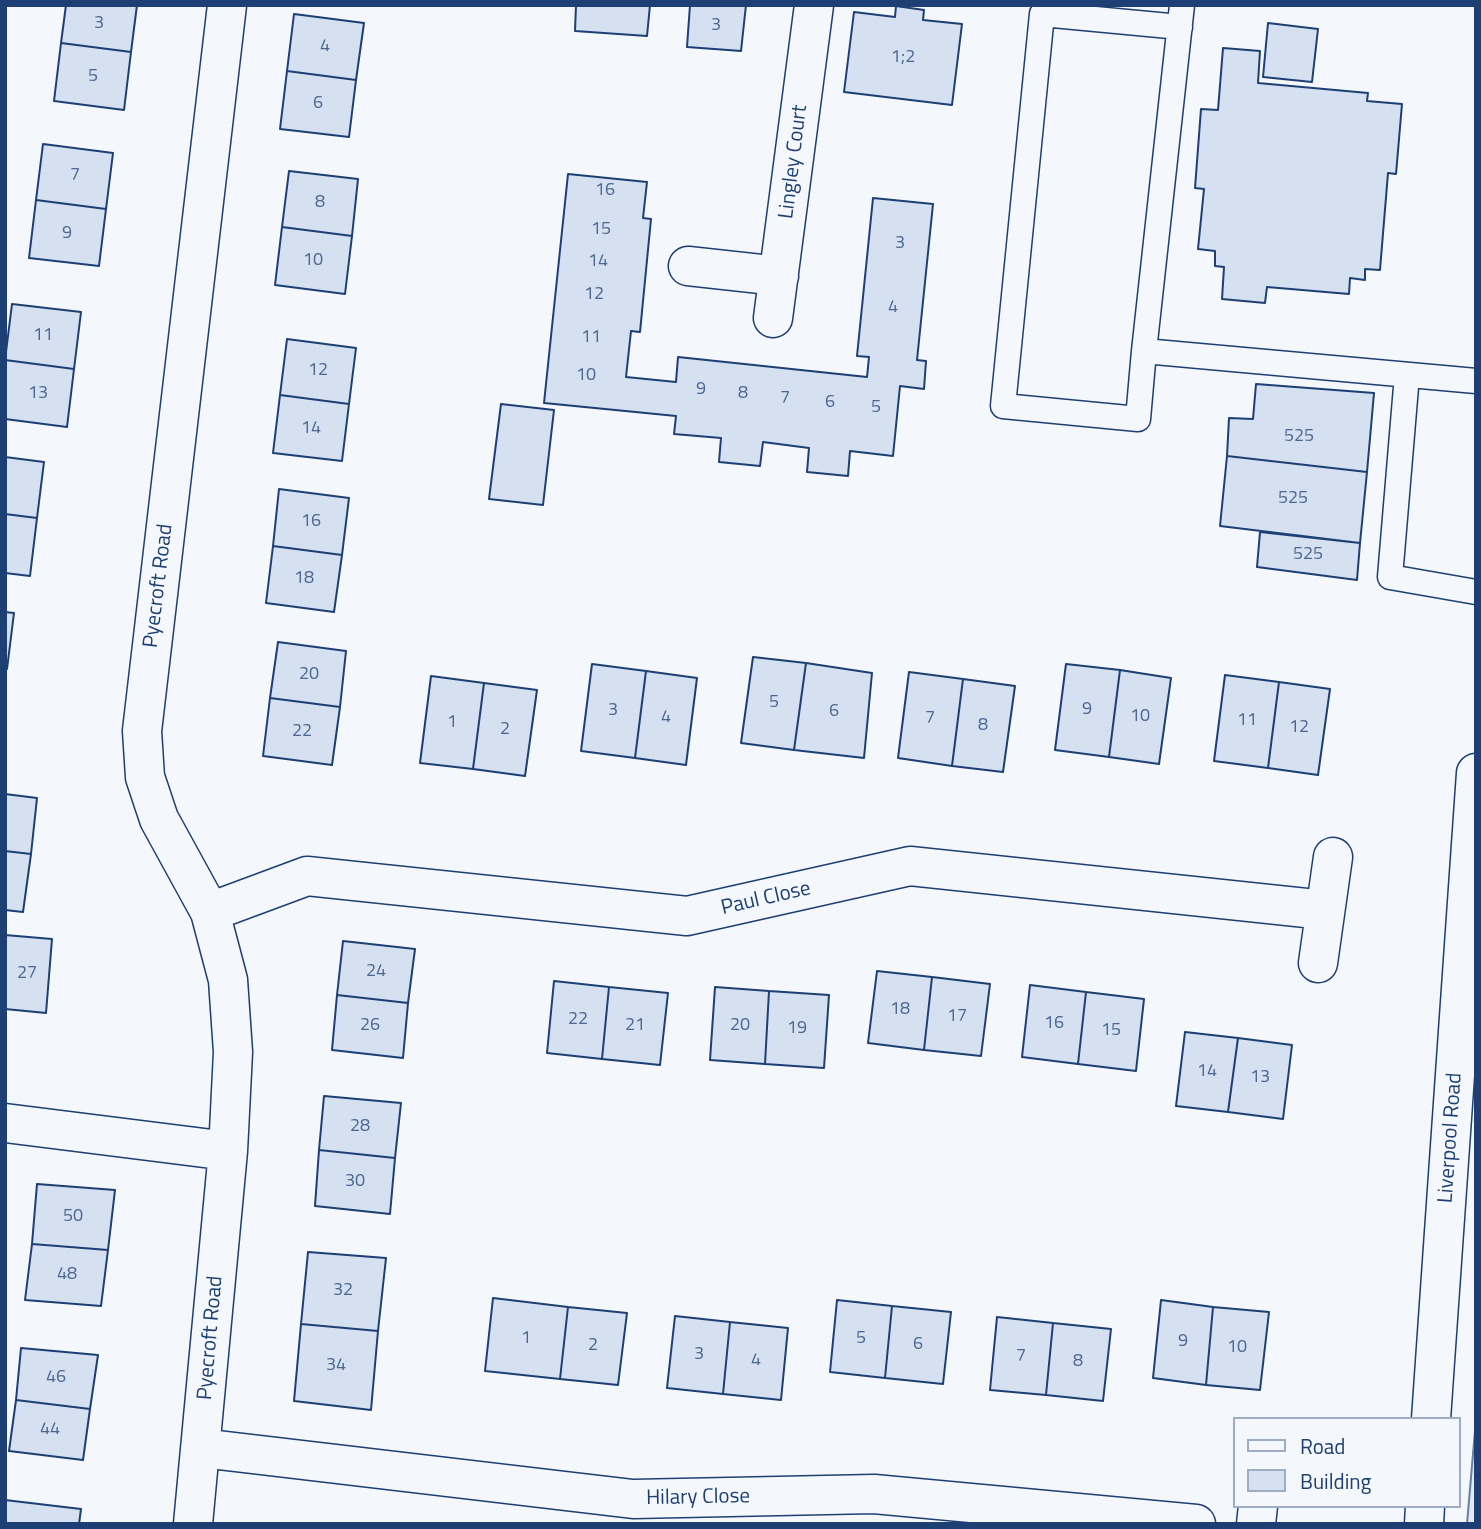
<!DOCTYPE html>
<style>
body{margin:0}
#map{position:relative;width:1481px;height:1529px;overflow:hidden;background:#f4f7fb;font-family:"Titillium Web",sans-serif}
canvas{display:block}
.frame{position:absolute;inset:0;border:7px solid #1d3f73;pointer-events:none}
.legend{position:absolute;left:1233px;top:1417px;width:228px;height:91px;box-sizing:border-box;background:#f4f7fb;border:2px solid #9eadc5;margin:0;padding:9px 12px;list-style:none;font-size:21px;color:#1d3f73}
.legend li{display:flex;align-items:center;gap:14px;height:35px}
.legend b{width:35px;border:2px solid #9eadc5}
</style>
<div id="map">
<canvas width="1481" height="1529"></canvas>
<div class="frame"></div>
<ul class="legend">
<li><b style="height:9px;background:#f4f7fb"></b>Road</li>
<li><b style="height:19px;background:#d5e0f0"></b>Building</li>
</ul>
</div>
<script>
const g = document.querySelector('canvas').getContext('2d');
g.lineJoin = 'round';
function fill(path, color) {
  g.fillStyle = color;
  g.fill(path, 'evenodd');
}
function stroke(path, color, width, dash) {
  g.strokeStyle = color;
  g.lineWidth = width;
  g.lineCap = dash ? 'butt' : 'round';
  g.setLineDash(dash || []);
  g.stroke(path);
}
function label(font, color, halo, rows, align = 'center') {
  g.font = font + ' "Titillium Web",sans-serif';
  g.lineWidth = 5;
  g.setLineDash([]);
  g.textBaseline = 'middle';
  g.strokeStyle = halo;
  g.fillStyle = color;
  for (const [text, x, y, turn = 0] of rows) {
    g.save();
    g.translate(x, y);
    g.rotate((+turn || 0) * Math.PI / 180);
    g.textAlign = isNaN(turn) ? turn : align;
    if (halo) g.strokeText(text, 0, 0);
    g.fillText(text, 0, 0);
    g.restore();
  }
}
const green = new Path2D(`
 M1476 1419V1524H1467Z`);
fill(green, '#e3e9f0');
stroke(green, '#687fa3', 2);
const building = new Path2D(`
 M66 5H137L131 52 61 43Z
 M576 5H650L647 36 575 31Z
 M690 5H746L741 51 687 47Z
 M896 6 924 10 923 20 962 24 952 105 844 92 854 12 895 17Z
 M294 14 364 23 356 80 287 71Z
 M1268 23 1318 29 1312 82 1263 77Z
 M61 43 131 52 124 110 54 101Z
 M1223 48 1260 51 1258 83 1368 93 1367 101 1402 104 1396 174 1388 173 1380 270 1365 269V280L1350 278 1349 294 1267 287 1265 303 1222 299 1224 267 1215 266V251L1198 249 1204 189 1195 188 1201 109 1218 110Z
 M287 71 356 80 349 137 280 129Z
 M43 144 113 153 106 209 36 200Z
 M289 171 358 179 352 236 282 227Z
 M568 174 647 182 643 218 651 219 640 332 631 331 626 377 676 382 678 357 867 377 869 357 857 356 873 198 933 204 917 360 926 361 924 389 900 386 893 456 850 451 848 476 807 472 809 448 763 442 760 466 719 462 721 438 674 434 676 416 544 403Z
 M36 200 106 209 99 266 29 258Z
 M282 227 352 236 345 294 275 285Z
 M12 304 81 312 74 369 5 360Z
 M287 339 356 348 349 404 280 395Z
 M5 360 74 369 67 427 5 419Z
 M1256 384 1374 393 1367 472 1227 456 1229 418 1253 419Z
 M280 395 349 404 342 461 273 453Z
 M501 404 554 410 543 505 489 499Z
 M1227 456 1367 472 1360 543 1220 526Z
 M5 457 44 462 37 518 5 514Z
 M279 489 349 498 342 555 273 546Z
 M5 514 37 518 30 576 5 573Z
 M1260 532 1360 543 1357 580 1257 567Z
 M273 546 342 555 334 612 266 603Z
 M5 612 14 613 7 669H5Z
 M278 642 346 651 340 707 270 698Z
 M753 657 806 663 794 750 741 743Z
 M806 663 872 673 864 758 794 750Z
 M592 664 646 671 635 758 581 751Z
 M1066 664 1120 670 1109 757 1055 750Z
 M1120 670 1171 678 1159 764 1109 757Z
 M646 671 697 678 686 765 635 758Z
 M909 672 963 679 952 766 898 758Z
 M1225 675 1279 682 1268 768 1214 761Z
 M431 676 484 683 473 769 420 763Z
 M963 679 1015 686 1003 772 952 766Z
 M1279 682 1330 689 1318 775 1268 768Z
 M484 683 537 690 525 776 473 769Z
 M270 698 340 707 332 765 263 756Z
 M5 794 37 798 31 854 5 851Z
 M5 851 31 854 23 912 5 910Z
 M5 935 52 939 46 1013 5 1009Z
 M343 941 415 949 408 1003 337 995Z
 M877 971 932 977 924 1050 868 1043Z
 M932 977 990 984 981 1056 924 1050Z
 M554 981 609 987 602 1059 547 1053Z
 M1030 985 1086 992 1078 1064 1022 1057Z
 M609 987 668 993 660 1065 602 1059Z
 M715 987 769 991 765 1064 710 1060Z
 M769 991 829 995 824 1068 765 1064Z
 M1086 992 1144 999 1136 1071 1078 1064Z
 M337 995 408 1003 403 1058 332 1050Z
 M1185 1032 1238 1038 1228 1112 1176 1106Z
 M1238 1038 1292 1045 1283 1119 1228 1112Z
 M324 1096 401 1103 395 1158 319 1150Z
 M319 1150 395 1158 390 1214 315 1206Z
 M37 1184 115 1190 108 1250 32 1244Z
 M32 1244 108 1250 101 1306 25 1300Z
 M308 1252 386 1258 378 1331 301 1324Z
 M493 1298 568 1307 560 1379 485 1371Z
 M837 1300 892 1306 885 1378 830 1372Z
 M1161 1300 1213 1307 1206 1385 1153 1378Z
 M892 1306 951 1312 943 1384 885 1378Z
 M568 1307 627 1313 618 1385 560 1379Z
 M1213 1307 1269 1312 1260 1390 1206 1385Z
 M675 1316 730 1322 723 1394 667 1388Z
 M997 1317 1053 1323 1046 1395 990 1390Z
 M730 1322 788 1328 781 1400 723 1394Z
 M1053 1323 1111 1329 1103 1401 1046 1395Z
 M301 1324 378 1331 371 1410 294 1401Z
 M21 1348 98 1355 90 1409 16 1400Z
 M16 1400 90 1409 83 1460 9 1451Z
 M5 1500 81 1509 79 1524H5Z`);
fill(building, '#d5e0f0');
stroke(building, '#1d3f73', 2);
const service = new Path2D(`
 M1180 27 1042 14 1003 406 1138 419 1144 351 1476 381
 M1144 351 1182 5
 M1407 375 1390 577 1476 592`);
const minor = new Path2D(`
 M688 266 779 276
 M773 318 814 5
 M210 912 307 876 687 916 910 866 1325 910
 M1318 963 1333 857
 M5 1123 228 1151
 M201 1448 633 1499 874 1494 1196 1524
 M193 1524 228 1151 233 1052 228 980 210 912 159 819 145 777 142 731 227 5
 M1256 1524 1258 1506`);
const trunk = new Path2D(`
 M1431 1419 1476 773
 M1424 1524 1425 1506`);
stroke(service, '#1d3f73', 27);
stroke(minor, '#1d3f73', 41);
stroke(trunk, '#1d3f73', 41);
stroke(service, '#f4f7fb', 24);
stroke(minor, '#f4f7fb', 38);
stroke(trunk, '#f4f7fb', 38);
label('18px', '#4b6792', null, [
 ["3",99,24],
 ["3",716,26],
 ["4",325,47],
 ["1;2",903,58],
 ["5",93,77],
 ["6",318,104],
 ["7",75,176],
 ["16",605,191],
 ["8",320,203],
 ["15",601,230],
 ["9",67,234],
 ["3",900,244],
 ["10",313,261],
 ["14",598,262],
 ["12",594,295],
 ["4",893,308],
 ["11",43,336],
 ["11",591,338],
 ["12",318,371],
 ["10",586,376],
 ["9",701,390],
 ["13",38,394],
 ["8",743,394],
 ["7",785,399],
 ["6",830,403],
 ["5",876,408],
 ["14",311,429],
 ["525",1299,437],
 ["525",1293,499],
 ["16",311,522],
 ["525",1308,555],
 ["18",304,579],
 ["20",309,675],
 ["5",774,703],
 ["9",1087,710],
 ["3",613,711],
 ["6",834,712],
 ["10",1140,717],
 ["4",666,718],
 ["7",930,719],
 ["11",1247,721],
 ["1",452,723],
 ["8",983,726],
 ["12",1299,728],
 ["2",505,730],
 ["22",302,732],
 ["24",376,972],
 ["27",27,974],
 ["18",900,1010],
 ["17",957,1017],
 ["22",578,1020],
 ["16",1054,1024],
 ["26",370,1026],
 ["21",635,1026],
 ["20",740,1026],
 ["19",797,1029],
 ["15",1111,1031],
 ["14",1207,1072],
 ["13",1260,1078],
 ["28",360,1127],
 ["30",355,1182],
 ["50",73,1217],
 ["48",67,1275],
 ["32",343,1291],
 ["1",526,1339],
 ["5",861,1339],
 ["9",1183,1342],
 ["6",918,1345],
 ["2",593,1346],
 ["10",1237,1348],
 ["3",699,1355],
 ["7",1021,1357],
 ["4",756,1361],
 ["8",1078,1362],
 ["34",336,1366],
 ["46",56,1378],
 ["44",50,1430]
]);
label('21px', '#1d3f73', '#f4f7fb', [
 ["Lingley Court",794,162,-83],
 ["Pyecroft Road",159,586,-83],
 ["Paul Close",766,899,-13],
 ["Liverpool Road",1451,1138,-86],
 ["Pyecroft Road",211,1338,-85],
 ["Hilary Close",698,1498,-1]
]);
</script>
